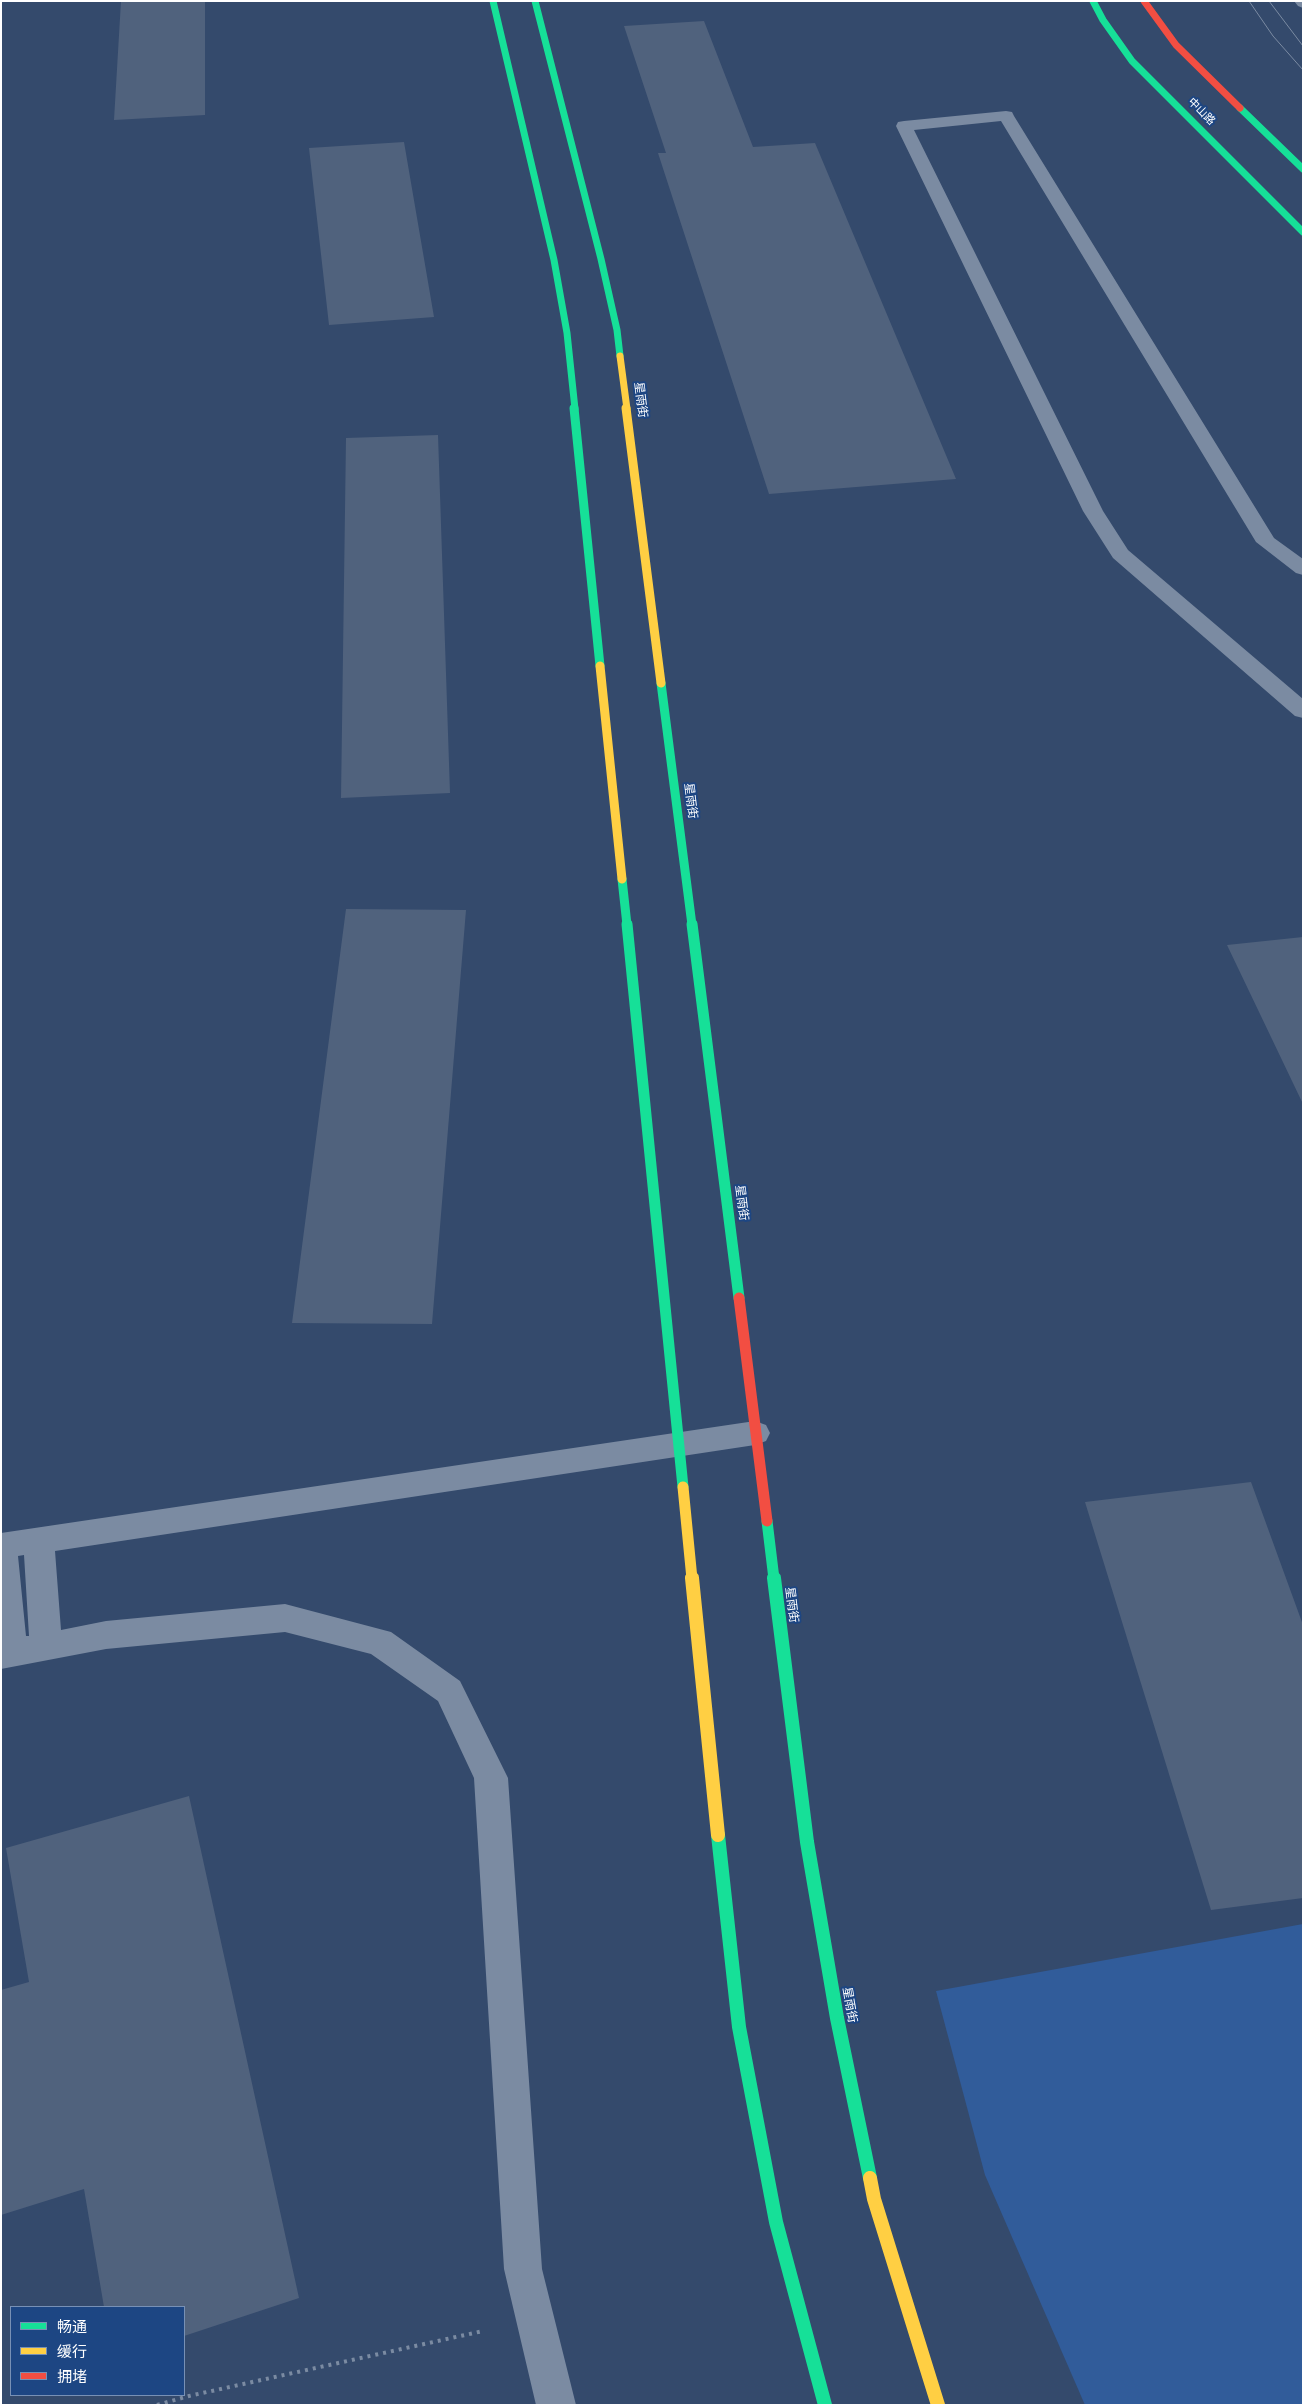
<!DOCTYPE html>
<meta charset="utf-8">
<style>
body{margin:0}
#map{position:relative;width:1304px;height:2406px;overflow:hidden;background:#344a6c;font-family:"Roboto Condensed","Noto Sans SC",sans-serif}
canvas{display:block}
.frame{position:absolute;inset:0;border:2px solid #fff;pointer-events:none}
.legend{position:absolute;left:10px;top:2306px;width:175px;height:90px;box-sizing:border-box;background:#1d4683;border:1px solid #7790b5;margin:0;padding:6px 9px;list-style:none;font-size:15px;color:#fff}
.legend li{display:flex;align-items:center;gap:10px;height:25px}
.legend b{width:25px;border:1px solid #7790b5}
</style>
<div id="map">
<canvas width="1304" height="2406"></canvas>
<div class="frame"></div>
<ul class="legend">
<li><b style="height:6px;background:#16e098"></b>畅通</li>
<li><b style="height:6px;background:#ffcf43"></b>缓行</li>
<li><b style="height:6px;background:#f24e42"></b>拥堵</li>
</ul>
</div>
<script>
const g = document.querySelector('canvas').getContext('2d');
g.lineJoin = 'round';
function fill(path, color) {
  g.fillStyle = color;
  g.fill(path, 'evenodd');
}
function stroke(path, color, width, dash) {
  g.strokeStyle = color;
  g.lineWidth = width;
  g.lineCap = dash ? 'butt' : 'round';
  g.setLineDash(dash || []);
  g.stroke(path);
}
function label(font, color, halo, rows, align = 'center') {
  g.font = font + ' "Roboto Condensed","Noto Sans SC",sans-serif';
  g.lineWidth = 4;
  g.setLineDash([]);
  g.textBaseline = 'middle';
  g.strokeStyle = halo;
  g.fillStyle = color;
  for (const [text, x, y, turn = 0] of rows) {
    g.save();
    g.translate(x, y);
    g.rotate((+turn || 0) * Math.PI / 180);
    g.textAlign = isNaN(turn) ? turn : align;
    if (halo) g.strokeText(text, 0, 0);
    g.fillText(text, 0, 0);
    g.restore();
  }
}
fill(new Path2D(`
 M1303 1924V2405H1085L985 2175 936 1991Z`), '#315c9a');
fill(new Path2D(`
 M121 1H205V115L114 120Z
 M704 21 753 147 815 143 956 479 769 494 658 153H666L624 26Z
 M404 142 434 317 329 325 309 148Z
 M438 435 450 793 341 798 346 438Z
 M346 909 466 910 432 1324 292 1323Z
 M1303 937V1104L1227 945Z
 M1251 1482 1303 1625V1898L1211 1910 1085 1502Z
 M189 1796 299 2298 184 2336V2307H104L84 2189 1 2215V1990L29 1982 6 1848Z`), '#50627d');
stroke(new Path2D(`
 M157 2405 189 2396 483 2331`), '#7b8ba2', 4, [3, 5]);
fill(new Path2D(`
 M1006 111 1012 112 1014 116 1274 538 1303 559V575L1296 573 1256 542 1001 121 914 130 1103 511 1128 550 1303 699V718L1295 716 1113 558 1083 511 896 126 898 122 904 121Z`), '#7b8ba2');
fill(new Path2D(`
 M1294 1H1303V8L1298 6Z
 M755 1421 766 1425 770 1433 766 1441 755 1445 55 1551 61 1630 106 1621 285 1604 391 1632 460 1681 508 1778 542 2269 576 2405H536L504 2269 474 1778 438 1701 371 1654 285 1632 106 1649 1 1669V1533ZM24 1555 29 1636H26L18 1556Z`), '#7b8ba2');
stroke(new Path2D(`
 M493 1 554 260 567 333 575 409
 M535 1 601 259 617 330 620 356
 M1093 1 1103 20 1132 61 1303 232
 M1240 108 1303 169`), '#16e098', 7);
stroke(new Path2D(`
 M574 408 600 666
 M661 683 692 925
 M622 879 627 925`), '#16e098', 9);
stroke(new Path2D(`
 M627 924 683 1487
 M692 924 739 1298
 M767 1521 774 1579`), '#16e098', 11);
stroke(new Path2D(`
 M774 1578 807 1842 837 2018 870 2178
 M718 1835 739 2027 776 2222 825 2405`), '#16e098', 14);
stroke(new Path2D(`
 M620 356 627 409`), '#ffcf43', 7);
stroke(new Path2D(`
 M626 408 661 683
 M600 666 622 879`), '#ffcf43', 9);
stroke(new Path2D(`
 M683 1487 692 1579`), '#ffcf43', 11);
stroke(new Path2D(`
 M692 1578 718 1835
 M870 2178 874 2199 938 2405`), '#ffcf43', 14);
stroke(new Path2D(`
 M1144 1 1176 45 1240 108`), '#f24e42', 7);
stroke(new Path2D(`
 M739 1298 767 1521`), '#f24e42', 11);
stroke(new Path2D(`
 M1249 1 1273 36 1303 70
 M1269 1 1303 46`), '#7b8ba2', 1);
label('11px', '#fff', '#1d4683', [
 ["中山路",1201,112,45]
]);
label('12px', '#fff', '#1d4683', [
 ["星雨街",640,400,83],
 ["星雨街",690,801,83],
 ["星雨街",741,1203,83],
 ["星雨街",791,1605,83],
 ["星雨街",849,2005,80]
]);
</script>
